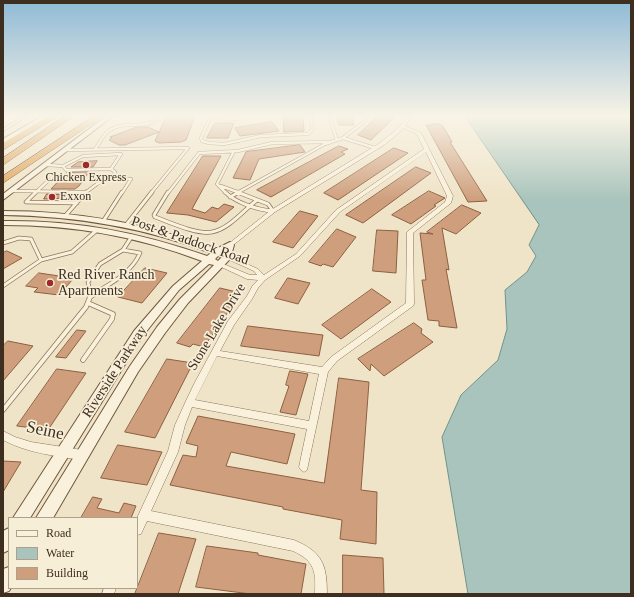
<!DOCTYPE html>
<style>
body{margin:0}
#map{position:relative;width:634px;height:597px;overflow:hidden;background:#f0e4c8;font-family:"Times New Roman",serif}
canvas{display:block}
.frame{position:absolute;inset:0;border:4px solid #3d2e20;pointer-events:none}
.legend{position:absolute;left:8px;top:517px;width:130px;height:72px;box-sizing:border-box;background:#f7eed8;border:1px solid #ada18e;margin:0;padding:5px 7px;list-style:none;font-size:12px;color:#3d2e20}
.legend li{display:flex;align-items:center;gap:8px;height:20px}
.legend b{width:20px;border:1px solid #ada18e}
</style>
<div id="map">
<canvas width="634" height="597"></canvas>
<div class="frame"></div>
<ul class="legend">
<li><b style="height:5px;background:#faf1dc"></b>Road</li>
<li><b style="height:11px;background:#a9c4bc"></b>Water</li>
<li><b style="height:11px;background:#cf9f7d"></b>Building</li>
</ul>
</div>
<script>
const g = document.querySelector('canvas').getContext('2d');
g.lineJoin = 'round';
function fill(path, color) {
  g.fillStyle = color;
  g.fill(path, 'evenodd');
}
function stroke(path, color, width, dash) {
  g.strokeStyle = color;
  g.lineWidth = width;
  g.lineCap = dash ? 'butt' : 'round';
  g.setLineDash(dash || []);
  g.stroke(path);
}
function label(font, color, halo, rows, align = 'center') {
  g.font = font + ' "Times New Roman",serif';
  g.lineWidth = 3.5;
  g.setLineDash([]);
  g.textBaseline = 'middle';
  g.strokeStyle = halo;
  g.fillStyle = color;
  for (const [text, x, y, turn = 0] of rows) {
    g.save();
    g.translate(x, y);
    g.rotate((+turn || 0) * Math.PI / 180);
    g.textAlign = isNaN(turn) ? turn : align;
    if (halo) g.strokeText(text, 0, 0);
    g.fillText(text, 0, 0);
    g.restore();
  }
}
const water = new Path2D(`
 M465 116H631V594H468L442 437 461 395 498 360 507 329 505 290 527 272 536 256 529 245 539 225Z`);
fill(water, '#a9c4bc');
stroke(water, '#6f938a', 1);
const building = new Path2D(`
 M166 116H195L186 140 181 142 159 143 155 141 159 132 125 145H119L109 140 112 138 110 137 137 127H148L159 132Z
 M337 116H352L354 125H339Z
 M378 116H396L371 140 358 135Z
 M284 117H303L304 131 284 132Z
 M272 122 279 131 240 136 235 128Z
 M215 123H234L228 138H207Z
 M432 124H439L443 126 452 142H450L487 201 468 202 426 125H432Z
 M300 145 305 152 259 159 250 180 233 178 246 152Z
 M339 146 348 149 341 152 345 154 271 197 257 190Z
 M394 148 408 153 338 200 324 193Z
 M203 156H221L192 209 205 213 212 207 218 209 224 204 234 207 216 222 188 215 167 213Z
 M97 161 93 167H71L78 162Z
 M416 167 431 173 363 223 346 215Z
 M89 172 79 186 75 189H51L66 173Z
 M429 191 445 198 434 205 436 206 411 224 392 215Z
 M47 194 71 195 68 198 44 199Z
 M462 205 481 213 456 234 442 228 449 270 446 269 457 328 439 326V321L428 320 422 280H426L420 233 433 234 427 232Z
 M300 211 318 216 293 248 273 242Z
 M337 229 356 237 333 267 323 264 321 266 309 262Z
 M377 230 398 231 396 273 373 271Z
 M7 251 22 258 3 269V253Z
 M145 268 167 273 142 303 118 297Z
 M39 273 66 277 65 278 73 279 59 295 34 292 38 288 26 286Z
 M288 278 310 283 298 304 275 298Z
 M220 288 241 293 204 347 193 344 190 347 177 343Z
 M372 289 391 302 341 339 322 325Z
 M414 323 422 329 421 333 433 342 384 376 371 364 370 371 358 359Z
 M248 326 323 335 319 356 241 346Z
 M77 330 86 331 66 358 56 357Z
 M8 341 33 346 3 381V346Z
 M167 359 193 363 155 438 125 432Z
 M57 369 86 373 48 430 17 426Z
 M290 371 308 374 296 415 280 412 289 386 286 385Z
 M339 378 369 382 361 490 377 492 376 544 340 539 342 520 283 509V507L170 485 183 455 196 457 198 446 186 443 198 416 295 434 287 464 231 452 226 466 324 483Z
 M118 445 162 452 147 485 101 478Z
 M3 461 21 462 3 492Z
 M93 497 102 499 97 508 119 513 124 503 136 506 131 518H81Z
 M159 533 196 539 178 594H135Z
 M207 546 258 553V555L306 564 301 594H251L196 587Z
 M343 555 383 558 384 594H343Z`);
fill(building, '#cf9f7d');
stroke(building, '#8d5f41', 1);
const laneFar2 = new Path2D(`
 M211 116 201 138 202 141 209 143 224 144 261 136 308 134 312 130 311 116
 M329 116 337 140
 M210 118 240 119
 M3 130 26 116
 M343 138 375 148
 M95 149C99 144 102 138 106 133 120 119 144 130 158 119V116
 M65 150 188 148 151 193
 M47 165 63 166 66 170 111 169 115 172 112 177 131 179 122 193
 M63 166 83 156 121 154
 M111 169 121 154
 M221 186 240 193
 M12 191 86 192
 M35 193 49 180
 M85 193 97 184 112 177
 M168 193 199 153 238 151 272 143 331 142
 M226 193 217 184 234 151
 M237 193 325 144 343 138 364 122 367 116`);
const laneFar1 = new Path2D(`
 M36 192 26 202 77 203
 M168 192 154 215 155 217C169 222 197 235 212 232 229 229 244 210 257 200
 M225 192C236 203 258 210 273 211
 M237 192 268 204 273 211
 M230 197 239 192
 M66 215 86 192
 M104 220 122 192
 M126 225 152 192
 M3 243 19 238 31 239 41 260
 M3 286 41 260 72 252 97 230
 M90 293 88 282 100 264 123 250 132 236
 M95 293C112 283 132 272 140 253L123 250`);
const lane = new Path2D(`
 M90 297 97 292
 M83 360 112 319 113 314 88 303
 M3 410 86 307 90 297 89 292`);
const street = new Path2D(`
 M408 116H412L405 126 421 133 453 196 451 203 413 233 414 304 413 306 337 361 328 372 307 470 304 472 301 470 299 467 307 429 192 407 185 425 178 452 151 511 294 540C322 552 327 564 327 594H315C316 572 315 561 293 551L147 521 141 534 137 535V518L168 451 175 425 185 403 194 384 228 321 247 296 253 285 258 280 247 279 217 265 216 264 217 263H221L250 275H257L254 271 225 258 224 257 227 255 258 269 264 275 296 254 336 210 424 149 417 134 403 128 400 132 384 145 275 212 232 246H228L227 245 271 210 380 143 396 130ZM426 152 447 196 445 202 407 232 406 303 331 357 322 367 220 351 234 325 252 299 258 288 265 280 300 256 340 212ZM217 356 319 374 309 421 195 400Z
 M3 431 15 437 31 442 82 450 85 452 87 455 85 458 82 460C55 456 27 453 3 440Z
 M104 588H116L114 594H102Z`);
const secondary = new Path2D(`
 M42 116H50L3 144V139Z
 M106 116H113L3 200V194Z
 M3 211C77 211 147 223 216 249L230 242 234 245 230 259 188 303 165 333 138 372 53 518H36L130 366 157 327 180 299 214 265 209 264 179 290 142 337 30 518H13L134 331 173 286 202 261C135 236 74 225 3 225V221C75 220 139 232 207 256L211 253C143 227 75 216 3 215ZM218 256 222 257 218 261 215 259Z
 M9 528V550L3 553V531Z
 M9 567V588H11L9 591 3 593V569Z`);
const highway = new Path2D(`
 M49 116H58L3 150V143Z
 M65 116H74L3 165V158Z
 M94 116H103L3 183V176Z`);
stroke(laneFar2, '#8d765c', 3.5);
stroke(laneFar1, '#8d765c', 4.5);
stroke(lane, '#8d765c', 5.5);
stroke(street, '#8d765c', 1);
stroke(secondary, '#6f573f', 2);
stroke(highway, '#5b4430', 1);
stroke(laneFar2, '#faf1dc', 2.5);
stroke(laneFar1, '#faf1dc', 3);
stroke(lane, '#faf1dc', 4);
fill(street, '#faf1dc');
fill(secondary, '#faf1dc');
fill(highway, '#e0a458');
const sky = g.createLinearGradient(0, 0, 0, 200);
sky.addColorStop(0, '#8fbad6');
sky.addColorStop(0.58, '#f8f3e6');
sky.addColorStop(1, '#f8f3e600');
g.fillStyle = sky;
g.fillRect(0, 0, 634, 200);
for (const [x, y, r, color] of [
 [86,165,4,"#9e2a2b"],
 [52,197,4,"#9e2a2b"],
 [50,283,4,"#9e2a2b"]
]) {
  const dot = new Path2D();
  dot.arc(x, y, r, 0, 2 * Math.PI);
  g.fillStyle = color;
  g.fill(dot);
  stroke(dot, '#f7eed8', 1.5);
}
label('12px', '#3d2e20', '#f7eed8', [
 ["Chicken Express",86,178],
 ["Exxon",60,197,"left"]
]);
label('14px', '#3d2e20', '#f7eed8', [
 ["Post & Paddock Road",190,241,19],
 ["Stone Lake Drive",217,327,-59],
 ["Riverside Parkway",115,372,-57]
]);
label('14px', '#3d2e20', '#f7eed8', [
 ["Red River Ranch",58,275],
 ["Apartments",58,291]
], 'left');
label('17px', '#3d2e20', '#f7eed8', [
 ["Seine",45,431,12]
]);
</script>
